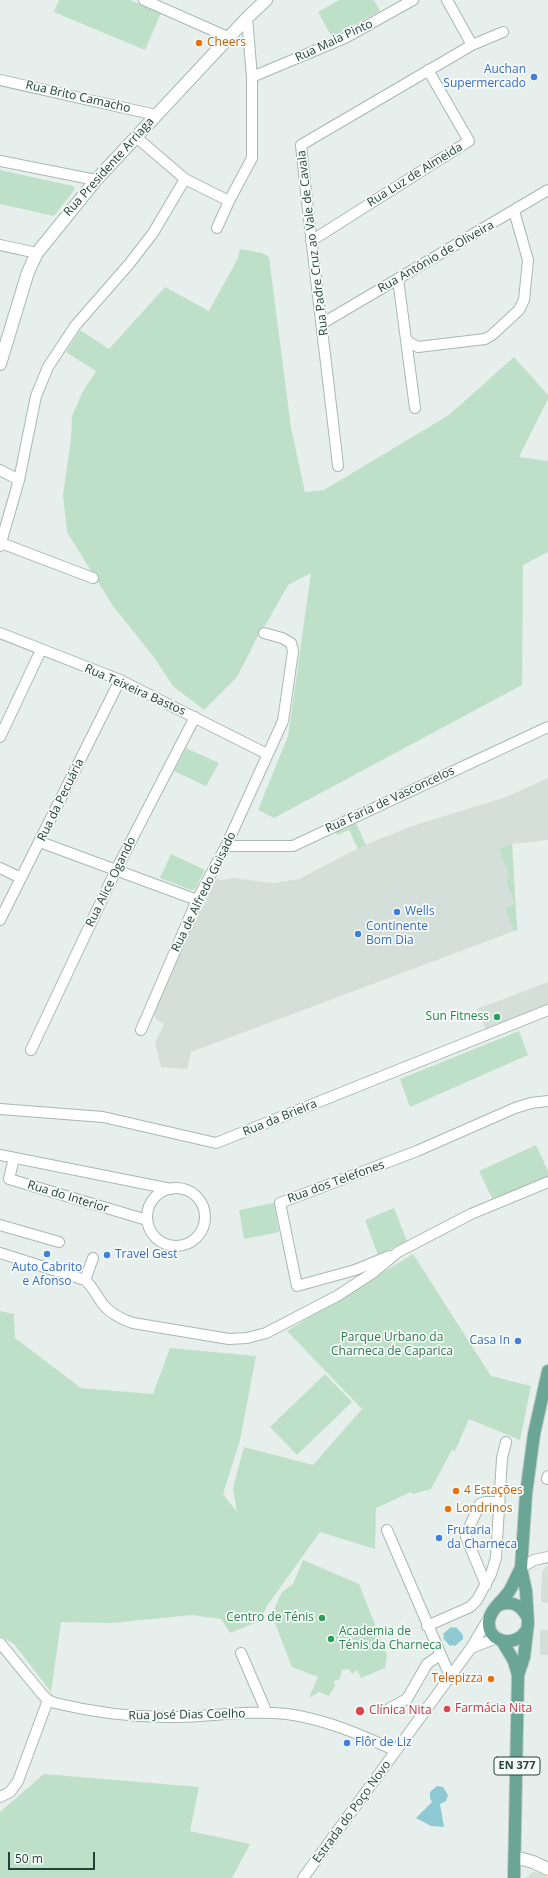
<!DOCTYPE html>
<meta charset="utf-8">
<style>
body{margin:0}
#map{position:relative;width:548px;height:1878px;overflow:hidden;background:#e6efeb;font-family:"Open Sans",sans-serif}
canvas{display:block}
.scale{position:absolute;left:8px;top:1852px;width:87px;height:18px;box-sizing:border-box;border:2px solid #24423a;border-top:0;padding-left:5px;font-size:12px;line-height:14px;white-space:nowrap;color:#24423a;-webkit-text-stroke:3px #f7fbf9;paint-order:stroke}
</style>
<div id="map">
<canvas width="548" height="1878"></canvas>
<div class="scale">50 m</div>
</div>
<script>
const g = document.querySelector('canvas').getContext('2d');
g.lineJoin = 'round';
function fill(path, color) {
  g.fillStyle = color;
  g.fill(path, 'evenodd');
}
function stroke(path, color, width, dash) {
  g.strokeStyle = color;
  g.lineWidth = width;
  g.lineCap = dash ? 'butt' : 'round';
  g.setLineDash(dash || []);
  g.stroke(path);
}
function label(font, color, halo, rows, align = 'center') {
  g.font = font + ' "Open Sans",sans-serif';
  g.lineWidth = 3.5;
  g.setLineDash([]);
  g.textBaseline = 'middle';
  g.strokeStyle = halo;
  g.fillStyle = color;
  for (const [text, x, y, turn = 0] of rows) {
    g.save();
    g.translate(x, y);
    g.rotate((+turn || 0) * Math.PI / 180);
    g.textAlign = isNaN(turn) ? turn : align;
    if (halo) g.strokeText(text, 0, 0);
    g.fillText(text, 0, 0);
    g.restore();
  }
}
fill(new Path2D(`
 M548 778V840L512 844 517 930 191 1052 187 1069 161 1067 155 1043 164 1024 157 1020 153 1013V1001L217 878 221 880 233 878 273 883 299 879 362 846 392 834 409 827 506 797Z
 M548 982V1005L486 1030 477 1009Z
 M548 1565V1603L541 1602 542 1571Z
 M540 1629 548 1630V1655H540Z
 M533 1872 541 1873 548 1878H526Z`), '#d4dfda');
fill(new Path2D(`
 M59 0H130L161 13 145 50 54 12Z
 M339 0H374L380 11 332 37 318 12Z
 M0 170 73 186 75 189 54 216 0 204Z
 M240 249 262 253 269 257 291 428 305 492 324 490 449 415 514 357 548 395V399L519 457 548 461V552L523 565 522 685 274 818 258 810 288 736 311 573 288 585 265 626H263L237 677 204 710 173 686 153 656 113 606 67 532 63 495 71 439 72 416 82 393 96 371 66 352 80 330 109 349 165 287 209 311 238 258Z
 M186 748 219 763 206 786 174 771Z
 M356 823 366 845 358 849 349 830 337 835 335 832Z
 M512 844 517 930 514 931 505 908 515 904 506 880 510 877 499 849Z
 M171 854 205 870 195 889 191 890 160 878Z
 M519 1031 528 1055 410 1107 400 1079Z
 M536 1145 548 1171V1177L493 1200 479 1171Z
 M274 1203 279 1232 244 1239 239 1210Z
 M394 1208 407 1241 378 1255 365 1220Z
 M413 1254 491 1376 531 1386 520 1440 469 1419 455 1451 452 1450 431 1489 413 1494 411 1492 376 1508 375 1549 320 1532 267 1606 260 1621 230 1633 221 1619 192 1615 112 1623 61 1622 51 1692 14 1644 0 1636V1311L14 1314 15 1338 81 1388 153 1394 170 1348 256 1356 240 1440 223 1494 237 1512 233 1488 244 1447 313 1465 362 1409 287 1331Z
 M325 1374 352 1402 297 1455 270 1427Z
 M303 1560 359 1584 387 1655 385 1668 361 1678 357 1670 352 1674 349 1669 342 1670 340 1679 334 1681 335 1686 329 1696 319 1692 309 1698 318 1677 292 1667 275 1623 269 1620 282 1592 293 1584Z
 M44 1774 199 1787 190 1831 250 1844 232 1878H0V1812Z`), '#bfe0c8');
fill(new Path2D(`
 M451 1627 454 1628 456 1627 463 1635V1639L455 1646 453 1645 450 1646 443 1638 444 1636 443 1634Z
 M437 1786 443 1787 448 1795 446 1801 440 1804 444 1827 431 1826 416 1818 432 1802 430 1798V1792Z`), '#8ec9d4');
const street = new Path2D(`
 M144 0 230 38
 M472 45 503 32
 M252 77 345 38 413 0
 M0 80 156 115
 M136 137 185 179 229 201
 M0 161 96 180
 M217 228 229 201 252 158V77L247 18
 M311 241 469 141 428 70
 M0 245 37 253
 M398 279 415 408
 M323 323 548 190
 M406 339 410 343 418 347 485 339 492 335 519 310 524 300 528 260 514 211
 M338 466C326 359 312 252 301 145L472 45 447 0
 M0 470 19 480
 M1 543 93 578
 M0 546 19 480 36 396 48 367 75 326 130 263 153 233 185 179
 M0 633 120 680 267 754
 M0 737 41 650
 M40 842 197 900
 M226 846H293L548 727
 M0 868 21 878
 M0 920 120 680
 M141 1030 197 900 226 846 283 721 293 651 291 643 282 638 264 633
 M31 1050 116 870 195 717
 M0 1109 103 1117 216 1143 548 1010
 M0 1155 171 1189
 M14 1158 9 1179 147 1220
 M147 1217a29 29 0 1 1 58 0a29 29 0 1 1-58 0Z
 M0 1225 59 1242
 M0 1253 85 1280C93 1287 96 1295 102 1303 110 1314 121 1319 133 1323L229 1339 247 1338 266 1333 337 1296 374 1272 398 1252 471 1214 548 1182
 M389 1256 355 1270 297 1286 280 1203 417 1151 515 1108 531 1103 548 1101
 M85 1280 93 1258
 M547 1479 548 1476
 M387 1530 450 1676
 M521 1568 534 1560 548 1557
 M486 1585 466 1537 467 1532 480 1504 485 1502H498
 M490 1616 471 1648 497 1638
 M427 1626 470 1607 477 1600 491 1574 496 1558 502 1458 506 1442
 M0 1643 42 1694 48 1700 55 1703C96 1713 136 1718 178 1717 214 1716 251 1710 287 1714 325 1719 362 1735 396 1751
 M241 1653 267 1713
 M390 1708 407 1699 427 1664 440 1655
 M0 1797 10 1792 18 1781 48 1700
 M303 1878 471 1648`);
const secondary = new Path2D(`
 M0 364 28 272 37 253 96 180 247 18 266 0
 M515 1857 533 1862 548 1869`);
const primary = new Path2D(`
 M521 1568C517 1575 514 1583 510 1590 504 1600 490 1609 489 1621 487 1643 515 1648 526 1631
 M497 1606C509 1600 520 1604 526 1615
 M502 1641 514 1661 518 1675
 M514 1878 518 1675 524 1657 528 1623 526 1591 521 1568 526 1494 534 1434 548 1371`);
stroke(street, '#a8b8b2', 12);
stroke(secondary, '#a4bbb3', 14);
stroke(primary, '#c2cac8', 14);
stroke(street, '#fff', 10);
stroke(secondary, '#fff', 12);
stroke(primary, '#6aa596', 12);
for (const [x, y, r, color] of [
 [199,43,4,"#e8710a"],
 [534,77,4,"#3f7fe0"],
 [397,912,4,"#3f7fe0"],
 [358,934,4,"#3f7fe0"],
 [497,1017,4,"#2e9e5b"],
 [47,1254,4,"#3f7fe0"],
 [107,1255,4,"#3f7fe0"],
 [518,1341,4,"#3f7fe0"],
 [456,1491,4,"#e8710a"],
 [448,1509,4,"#e8710a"],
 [439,1538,4,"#3f7fe0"],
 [322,1618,4,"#2e9e5b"],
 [331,1639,4,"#2e9e5b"],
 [491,1679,4,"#e8710a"],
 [447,1709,4,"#e0444e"],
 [360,1711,5,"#e0444e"],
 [347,1743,4,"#3f7fe0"]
]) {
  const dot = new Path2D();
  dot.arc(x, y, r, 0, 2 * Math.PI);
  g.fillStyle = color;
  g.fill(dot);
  stroke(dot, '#f7fbf9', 1.5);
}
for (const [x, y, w] of [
 [517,1766,46]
]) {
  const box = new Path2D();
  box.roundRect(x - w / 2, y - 9, w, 18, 3);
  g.fillStyle = '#f7fbf9';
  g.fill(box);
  stroke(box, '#24423a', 1);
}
label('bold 11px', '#24423a', null, [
 ["EN 377",517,1766]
]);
label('12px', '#24423a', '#f7fbf9', [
 ["Rua Maia Pinto",334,41,-25],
 ["Rua Brito Camacho",78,97,13],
 ["Rua Presidente Arriaga",109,167,-48],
 ["Rua Luz de Almeida",415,175,-32],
 ["Rua Padre Cruz ao Vale de Cavala",313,243,-97],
 ["Rua António de Oliveira",436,257,-30],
 ["Rua Teixeira Bastos",135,690,24],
 ["Rua da Pecuária",61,800,-64],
 ["Rua Faria de Vasconcelos",390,800,-25],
 ["Rua Alice Ogando",111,882,-64],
 ["Rua de Alfredo Guisado",204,892,-64],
 ["Rua da Brieira",280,1118,-22],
 ["Rua dos Telefones",336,1182,-20],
 ["Rua do Interior",68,1197,17],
 ["Rua José Dias Coelho",187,1715,-1],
 ["Estrada do Poço Novo",352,1812,-54]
]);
label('12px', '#c56008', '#f7fbf9', [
 ["Cheers",207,43],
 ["4 Estações",464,1491],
 ["Londrinos",456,1509],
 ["Telepizza",483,1679,"right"]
], 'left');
label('12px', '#366cbe', '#f7fbf9', [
 ["Auchan",526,70,"right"],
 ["Supermercado",526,84,"right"],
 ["Wells",405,912],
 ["Continente",366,927],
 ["Bom Dia",366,941],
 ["Travel Gest",115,1255],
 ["Auto Cabrito",47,1268,"center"],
 ["e Afonso",47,1282,"center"],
 ["Casa In",510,1341,"right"],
 ["Frutaria",447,1531],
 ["da Charneca",447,1545],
 ["Flôr de Liz",355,1743]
], 'left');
label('12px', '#27864d', '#f7fbf9', [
 ["Sun Fitness",489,1017],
 ["Centro de Ténis",314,1618],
 ["Academia de",339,1632,"left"],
 ["Ténis da Charneca",339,1646,"left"]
], 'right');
label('12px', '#2d7a4b', '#f7fbf9', [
 ["Parque Urbano da",392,1338],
 ["Charneca de Caparica",392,1352]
]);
label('12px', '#be3a42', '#f7fbf9', [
 ["Farmácia Nita",455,1709],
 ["Clínica Nita",369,1711]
], 'left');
</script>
